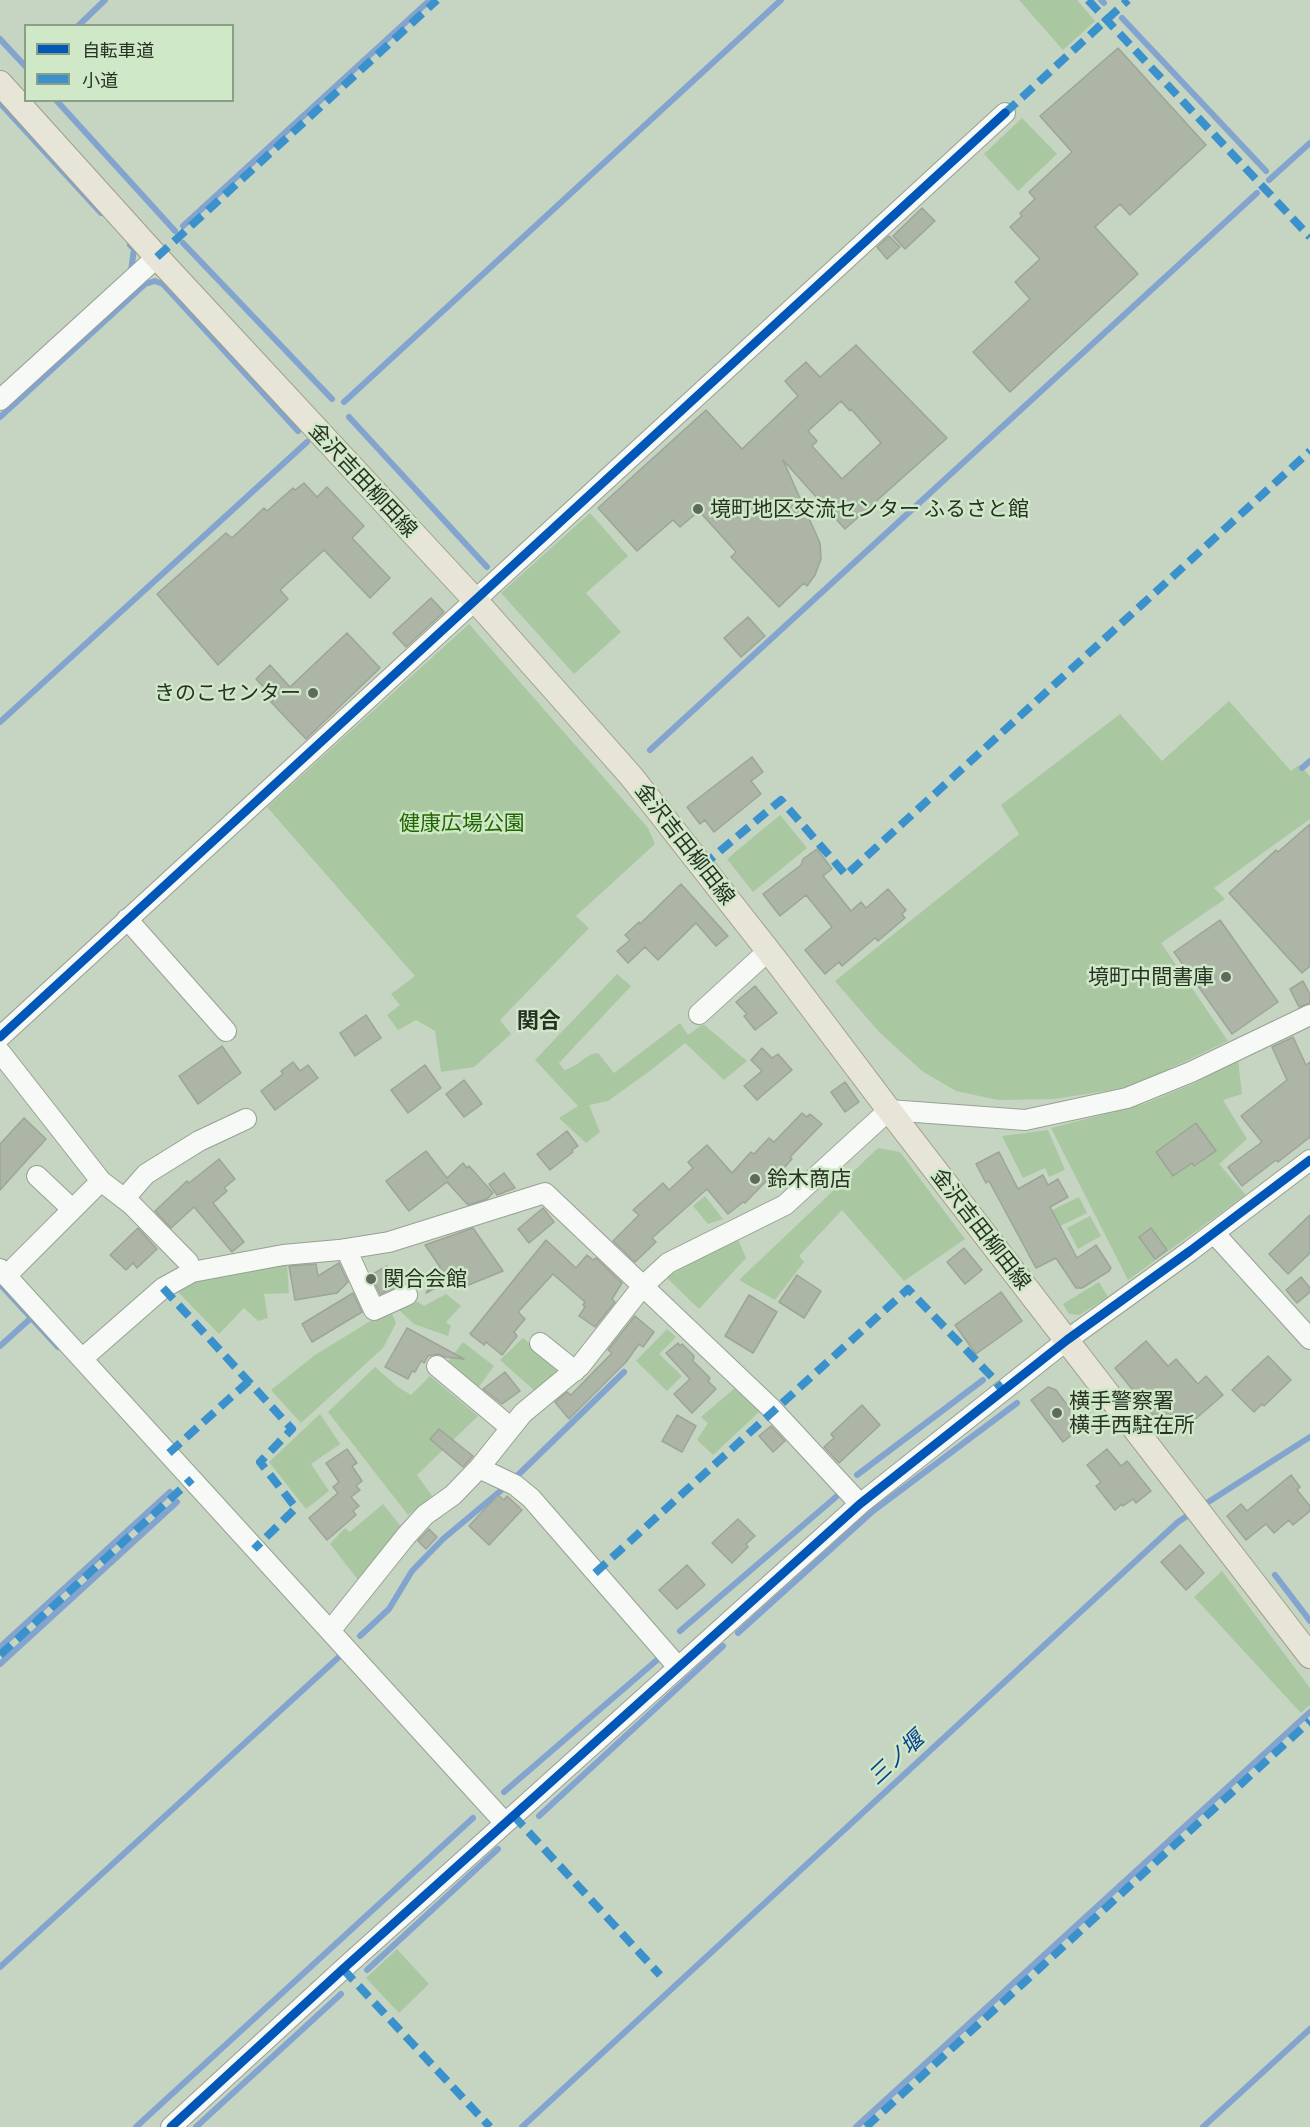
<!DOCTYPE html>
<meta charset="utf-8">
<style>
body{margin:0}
#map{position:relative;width:1310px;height:2127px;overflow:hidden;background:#c6d4c2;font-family:Commissioner,"Noto Sans JP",sans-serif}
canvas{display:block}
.legend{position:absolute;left:24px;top:24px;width:210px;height:78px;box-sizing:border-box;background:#cfe8c8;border:2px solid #8c9f86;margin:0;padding:8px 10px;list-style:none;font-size:18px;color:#273124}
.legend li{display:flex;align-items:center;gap:12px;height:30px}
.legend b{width:30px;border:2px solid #8c9f86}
</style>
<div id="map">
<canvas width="1310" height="2127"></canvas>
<ul class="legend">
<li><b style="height:8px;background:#0057b8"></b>自転車道</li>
<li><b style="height:8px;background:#3a91cb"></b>小道</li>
</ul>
</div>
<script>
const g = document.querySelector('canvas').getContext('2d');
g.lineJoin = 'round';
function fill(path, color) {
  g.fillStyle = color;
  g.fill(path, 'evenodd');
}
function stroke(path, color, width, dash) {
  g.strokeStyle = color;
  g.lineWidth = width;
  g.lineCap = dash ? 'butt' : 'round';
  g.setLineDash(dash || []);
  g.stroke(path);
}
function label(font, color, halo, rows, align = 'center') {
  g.font = font + ' Commissioner,"Noto Sans JP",sans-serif';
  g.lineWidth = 5;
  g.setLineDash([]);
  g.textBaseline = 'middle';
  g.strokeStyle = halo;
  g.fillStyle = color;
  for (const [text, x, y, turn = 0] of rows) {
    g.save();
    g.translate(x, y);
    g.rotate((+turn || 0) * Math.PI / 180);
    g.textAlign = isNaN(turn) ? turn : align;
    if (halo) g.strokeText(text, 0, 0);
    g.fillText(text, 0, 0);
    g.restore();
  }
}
fill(new Path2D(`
 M1019 0H1077L1095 21 1063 50Z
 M1022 118 1057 154 1018 191 984 154Z
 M590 513 628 556 586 593 621 632 574 674 501 593Z
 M469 624 648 828 655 844 576 916 589 928 500 1020 511 1034 474 1067 441 1072 435 1031 416 1020 398 1030 387 1015 400 1005 391 994 415 976 267 807Z
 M1229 701 1291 771 1299 765 1310 776V819L1214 888 1225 899 1161 943 1228 1041 1131 1087 1054 1099 998 1100 956 1091 922 1071 879 1032 835 981 1019 834 1001 805 1120 714 1162 761Z
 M780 815 807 848 753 892 727 859Z
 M617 974 631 986 559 1063 564 1070C581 1066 584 1054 598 1053L614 1073 680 1023 688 1035 703 1024 747 1061 724 1080 685 1043 651 1070 608 1101 589 1105 600 1132 586 1143 559 1118 578 1106 535 1060Z
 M1238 1059 1242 1094 1223 1100 1247 1139 1219 1164 1246 1195 1128 1280 1051 1128 1144 1104 1195 1083Z
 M1048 1130 1065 1170 1049 1177 1045 1168 1023 1178 1002 1136Z
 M878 1148 900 1152 965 1239 904 1281 842 1210 799 1256 804 1262 775 1300 739 1280Z
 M705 1196 723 1219 708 1224 693 1206Z
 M1079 1197 1087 1213 1054 1229 1046 1213Z
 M1090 1216 1101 1236 1078 1249 1067 1228Z
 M738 1239 746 1258 699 1309 667 1278 689 1262Z
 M287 1263 289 1293 264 1294 268 1318 258 1321 244 1308 219 1334 175 1289 186 1283Z
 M1099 1282 1108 1297 1079 1315 1069 1314 1063 1304Z
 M446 1294 461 1306 446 1322 451 1326 448 1336 414 1324 399 1310 413 1299 424 1306Z
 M390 1309 396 1323 383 1348 301 1423 271 1390 315 1355Z
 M667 1329 676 1337 659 1354 682 1376 667 1391 636 1361Z
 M523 1338 564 1370 536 1392 500 1360Z
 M463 1342 494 1366 478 1388 446 1364Z
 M375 1367 398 1387 411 1395 430 1376 478 1416 417 1475 432 1496 408 1515 328 1412Z
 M736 1387 760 1411 713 1455 697 1440 708 1423 701 1417Z
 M320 1414 340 1444 311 1464 329 1491 306 1509 269 1462Z
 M383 1504 403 1529 359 1581 330 1544 345 1528 350 1532Z
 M1222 1571 1310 1688V1705L1301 1713 1194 1597Z
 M397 1949 429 1984 399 2013 366 1978Z`), '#a9c8a1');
stroke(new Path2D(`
 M1101 0 1104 3
 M1122 18 1266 171
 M78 26 105 0
 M0 39 26 67
 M56 100 175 231
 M0 103 101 213
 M1269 180 1310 143
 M183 226 430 0
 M183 243 332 399
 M130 245 134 249 131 271
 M344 402 781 0
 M0 417 145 284 155 281 163 284 298 431
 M349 417 487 567
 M0 722 307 442
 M650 750 1257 193
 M1302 768 1310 761
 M0 1284 58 1347
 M0 1346 31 1318
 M857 1475 983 1380
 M517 1476 624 1372
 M1202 1506 1310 1437
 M1275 1575 1310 1621
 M680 1631 837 1496
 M738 1633 873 1511 1017 1403
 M360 1636 389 1609 412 1571 443 1539 504 1488
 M0 1647 170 1492
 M0 1664 177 1502
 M504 1792 657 1660
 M539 1816 723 1646
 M0 1967 340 1656
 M367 1970 498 1849
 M136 2127 473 1818
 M196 2127 341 1994
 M522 2127 1178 1522 1193 1512
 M856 2127 1310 1712
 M1203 2127 1310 2029`), '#82a4ce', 6);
const building = new Path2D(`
 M1118 48 1206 145 1130 215 1120 204 1095 227 1138 274 1010 392 973 352 1030 299 1015 282 1040 259 1010 227 1022 216 1020 213 1035 199 1029 192 1072 152 1040 116Z
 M922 208 935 221 905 249 893 236Z
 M889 236 900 247 887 259 877 247Z
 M856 345 947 438 845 529 783 460 820 543 821 559 815 575 807 586 804 583 779 607 731 557 736 552 699 511 680 527 673 520 637 551 598 508 706 410 742 449 798 396 785 381 806 362 820 377ZM841 401 850 411 851 409 881 443 842 479 812 446 817 441 808 431Z
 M304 483 317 497 327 487 364 526 352 538 390 578 370 598 324 550 280 590 288 599 218 665 157 594 226 533 232 538 264 508 267 511 293 488 295 490Z
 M431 598 444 612 406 647 393 633Z
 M748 617 765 636 741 657 724 638Z
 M347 633 380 668 306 739 271 702 275 699 256 679 270 665 290 687Z
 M752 757 763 772 751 781 761 794 714 832 705 820 700 824 687 807Z
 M1310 824V966L1302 973 1229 893 1276 850 1278 852Z
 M817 849 832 869 823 876 851 911 861 902 866 908 888 889 906 910 902 914 905 918 878 941 875 938 842 966 839 962 825 974 805 950 832 927 806 895 780 916 763 894 801 865 803 859Z
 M681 884 728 936 716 946 696 923 658 960 645 947 628 963 617 951 630 940 625 935 639 922 640 924Z
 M1220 920 1278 1002 1232 1034 1174 952Z
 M1303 981 1310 994V1003L1299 1007 1290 989Z
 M755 986 777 1013 755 1030 744 1016 747 1014 736 1002Z
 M366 1015 381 1038 355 1056 340 1033Z
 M1293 1037 1306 1065 1310 1062V1137L1278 1162 1276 1160 1242 1186 1228 1167 1262 1142 1241 1116 1287 1080 1272 1047Z
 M222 1046 241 1073 198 1104 179 1076Z
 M762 1048 772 1058 778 1054 792 1070 757 1100 744 1086 762 1071 751 1060Z
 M293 1062 300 1071 308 1065 318 1078 275 1110 261 1091 283 1074 281 1071Z
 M425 1065 441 1088 408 1113 391 1090Z
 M464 1080 482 1104 464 1117 446 1094Z
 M845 1082 859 1102 845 1112 831 1092Z
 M802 1113 807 1117 810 1114 822 1124 790 1157 792 1159 774 1179 771 1176 745 1203 743 1202 728 1214 707 1189 652 1238 656 1242 635 1262 613 1241 639 1215 633 1210 663 1183 669 1190 693 1168 688 1162 707 1145 732 1173 751 1152 754 1154 769 1138 774 1142Z
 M24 1118 46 1139 0 1190V1144Z
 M1196 1123 1216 1151 1194 1166 1192 1163 1173 1176 1156 1152Z
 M567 1131 578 1146 572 1150 573 1152 550 1170 537 1154Z
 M426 1151 447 1178 463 1163 467 1168 469 1166 493 1193 487 1199 468 1205 447 1182 409 1211 386 1181Z
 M999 1152 1018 1189 1043 1175 1048 1185 1058 1179 1068 1197 1050 1207 1077 1258 1096 1245 1111 1268 1109 1271 1082 1288H1076L1056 1258 1036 1268 989 1181 986 1183 976 1164Z
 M219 1159 235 1179 224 1188 227 1191 213 1203 244 1242 232 1252 194 1207 171 1228 155 1211 187 1181 189 1183Z
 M504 1173 515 1188 497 1195 489 1184Z
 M543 1208 554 1222 529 1243 518 1229Z
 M1310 1215V1253L1288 1274 1269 1254Z
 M138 1228 157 1249 137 1268 133 1263 126 1270 110 1255Z
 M473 1228 503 1271 456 1290 450 1280 426 1293 440 1267 425 1245Z
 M1151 1228 1167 1250 1155 1259 1139 1237Z
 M546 1240 576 1268 587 1255 593 1260 596 1258 622 1283 612 1299 615 1302 595 1327 579 1316 585 1307 583 1305 585 1302 553 1274 518 1312 525 1319 514 1332 517 1336 502 1355 486 1342 484 1345 470 1334Z
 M964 1248 982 1270 965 1284 947 1262Z
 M339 1263 348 1282 337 1293 295 1300 289 1266 316 1264 318 1276Z
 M387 1266 397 1286 380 1294 371 1275Z
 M797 1275 821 1291 804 1318 779 1302Z
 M1301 1277 1310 1288V1292L1297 1303 1286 1290Z
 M1001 1292 1022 1321 976 1354 955 1325Z
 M353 1293 362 1312 312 1342 302 1324Z
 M749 1295 777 1312 753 1353 725 1336Z
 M635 1316 654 1332 643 1347 639 1344 626 1362 569 1419 555 1402 567 1392 571 1395 612 1353 608 1350Z
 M407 1328 464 1359 445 1357 438 1354 428 1356 424 1363 421 1361 415 1372 412 1371 408 1379 385 1367Z
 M1146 1341 1168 1366 1176 1359 1198 1384 1206 1376 1223 1395 1177 1435 1175 1432 1170 1436 1115 1368Z
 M678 1343 680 1346 682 1344 694 1356 693 1361 710 1378 708 1381 716 1389 692 1413 674 1394 690 1379 666 1353Z
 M1268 1356 1291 1380 1264 1406 1262 1404 1254 1412 1232 1390Z
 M505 1372 520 1391 502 1404 483 1389Z
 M1048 1387 1056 1390 1083 1426 1063 1442 1031 1400Z
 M862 1405 880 1425 839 1463 824 1447 834 1438 831 1434Z
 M677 1415 696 1426 682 1452 662 1441Z
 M771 1426 785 1441 773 1452 759 1436Z
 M439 1429 473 1456 463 1467 430 1439Z
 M347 1449 357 1463 352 1466 362 1481 356 1486 360 1490 351 1497 359 1506 353 1511 356 1515 327 1540 309 1518 338 1493 333 1487 339 1482 326 1463Z
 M1107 1449 1121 1466 1127 1461 1151 1491 1136 1503 1133 1499 1123 1506 1122 1504 1115 1510 1096 1486 1101 1482 1087 1465Z
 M1291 1475 1300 1487 1297 1490 1310 1506V1511L1293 1525 1289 1520 1274 1533 1266 1524 1246 1540 1227 1516 1241 1504 1247 1511Z
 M498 1495 504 1500 507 1496 522 1510 489 1545 469 1526Z
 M738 1519 755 1536 746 1544 748 1547 732 1563 712 1543Z
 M429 1529 437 1537 426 1549 418 1541Z
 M1180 1545 1204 1573 1186 1590 1161 1562Z
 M687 1565 705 1585 677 1609 659 1590Z`);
fill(building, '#adb5a6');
stroke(building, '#9da596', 1.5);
const minor = new Path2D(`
 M0 400 157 257
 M127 919 226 1031
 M699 1014 768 951
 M0 1037 1005 113
 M0 1052 101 1181
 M37 1176 72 1209
 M124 1199 146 1174 199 1141 246 1119
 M1214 1233 1310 1339
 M346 1249 374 1310 407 1295
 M0 1269 505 1823
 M6 1276 101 1181 131 1204 188 1262 192 1272
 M540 1343 575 1371
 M83 1358 163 1288 192 1272 283 1255 339 1250 389 1242 545 1193 771 1408 860 1504
 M437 1366 511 1428
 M479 1468 515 1485 531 1498 678 1667
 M330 1631 406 1536 425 1515 453 1495 479 1468 523 1413 580 1366 642 1287 668 1263 785 1205 889 1110 1025 1120 1127 1098 1191 1072 1310 1015
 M171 2127 343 1969 860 1504 1067 1340 1190 1251 1310 1160`);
const major = new Path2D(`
 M0 83 157 257 475 600 631 776 781 967 889 1110 1310 1656`);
stroke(minor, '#97a193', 22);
stroke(major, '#a19f85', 26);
stroke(minor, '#f6f9f6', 20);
stroke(major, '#e7e4d8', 24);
stroke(new Path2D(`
 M1088 0 1310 237
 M1005 113 1128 0
 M157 257 437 0
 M702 866 781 800 846 875 1310 451
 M163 1288 292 1429 260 1462 296 1508 254 1549
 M169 1453 249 1381
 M595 1573 908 1289 992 1377 1003 1391
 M0 1655 192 1479
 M513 1815 660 1975
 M343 1969 490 2127
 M866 2127 1310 1721`), '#3a91cb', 8, [15, 8]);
stroke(new Path2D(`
 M0 1037 1005 113
 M171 2127 343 1969 860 1504 1067 1340 1190 1251 1310 1160`), '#0057b8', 9);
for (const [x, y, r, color] of [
 [698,509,6,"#5f6a5b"],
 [313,693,6,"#5f6a5b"],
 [1226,977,6,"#5f6a5b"],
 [755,1179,6,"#5f6a5b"],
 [371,1279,6,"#5f6a5b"],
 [1057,1413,6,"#5f6a5b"]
]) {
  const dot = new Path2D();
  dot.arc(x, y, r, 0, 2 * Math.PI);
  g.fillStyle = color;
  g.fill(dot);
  stroke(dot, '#cfe8c8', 2);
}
label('21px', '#273124', '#cfe8c8', [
 ["金沢吉田柳田線",363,480,47],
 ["金沢吉田柳田線",685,844,52],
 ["金沢吉田柳田線",981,1229,52]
]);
label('21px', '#273124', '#cfe8c8', [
 ["境町地区交流センター ふるさと館",710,509],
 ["きのこセンター",301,693,"right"],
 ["境町中間書庫",1214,977,"right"],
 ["鈴木商店",767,1179],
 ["関合会館",383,1279],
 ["横手警察署",1069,1401],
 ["横手西駐在所",1069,1425]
], 'left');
label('21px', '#226601', '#cfe8c8', [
 ["健康広場公園",462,823]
]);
label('bold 22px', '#273124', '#cfe8c8', [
 ["関合",539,1021]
]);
label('italic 22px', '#09418f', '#cfe8c8', [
 ["三ノ堰",896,1758,-43]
]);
</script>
